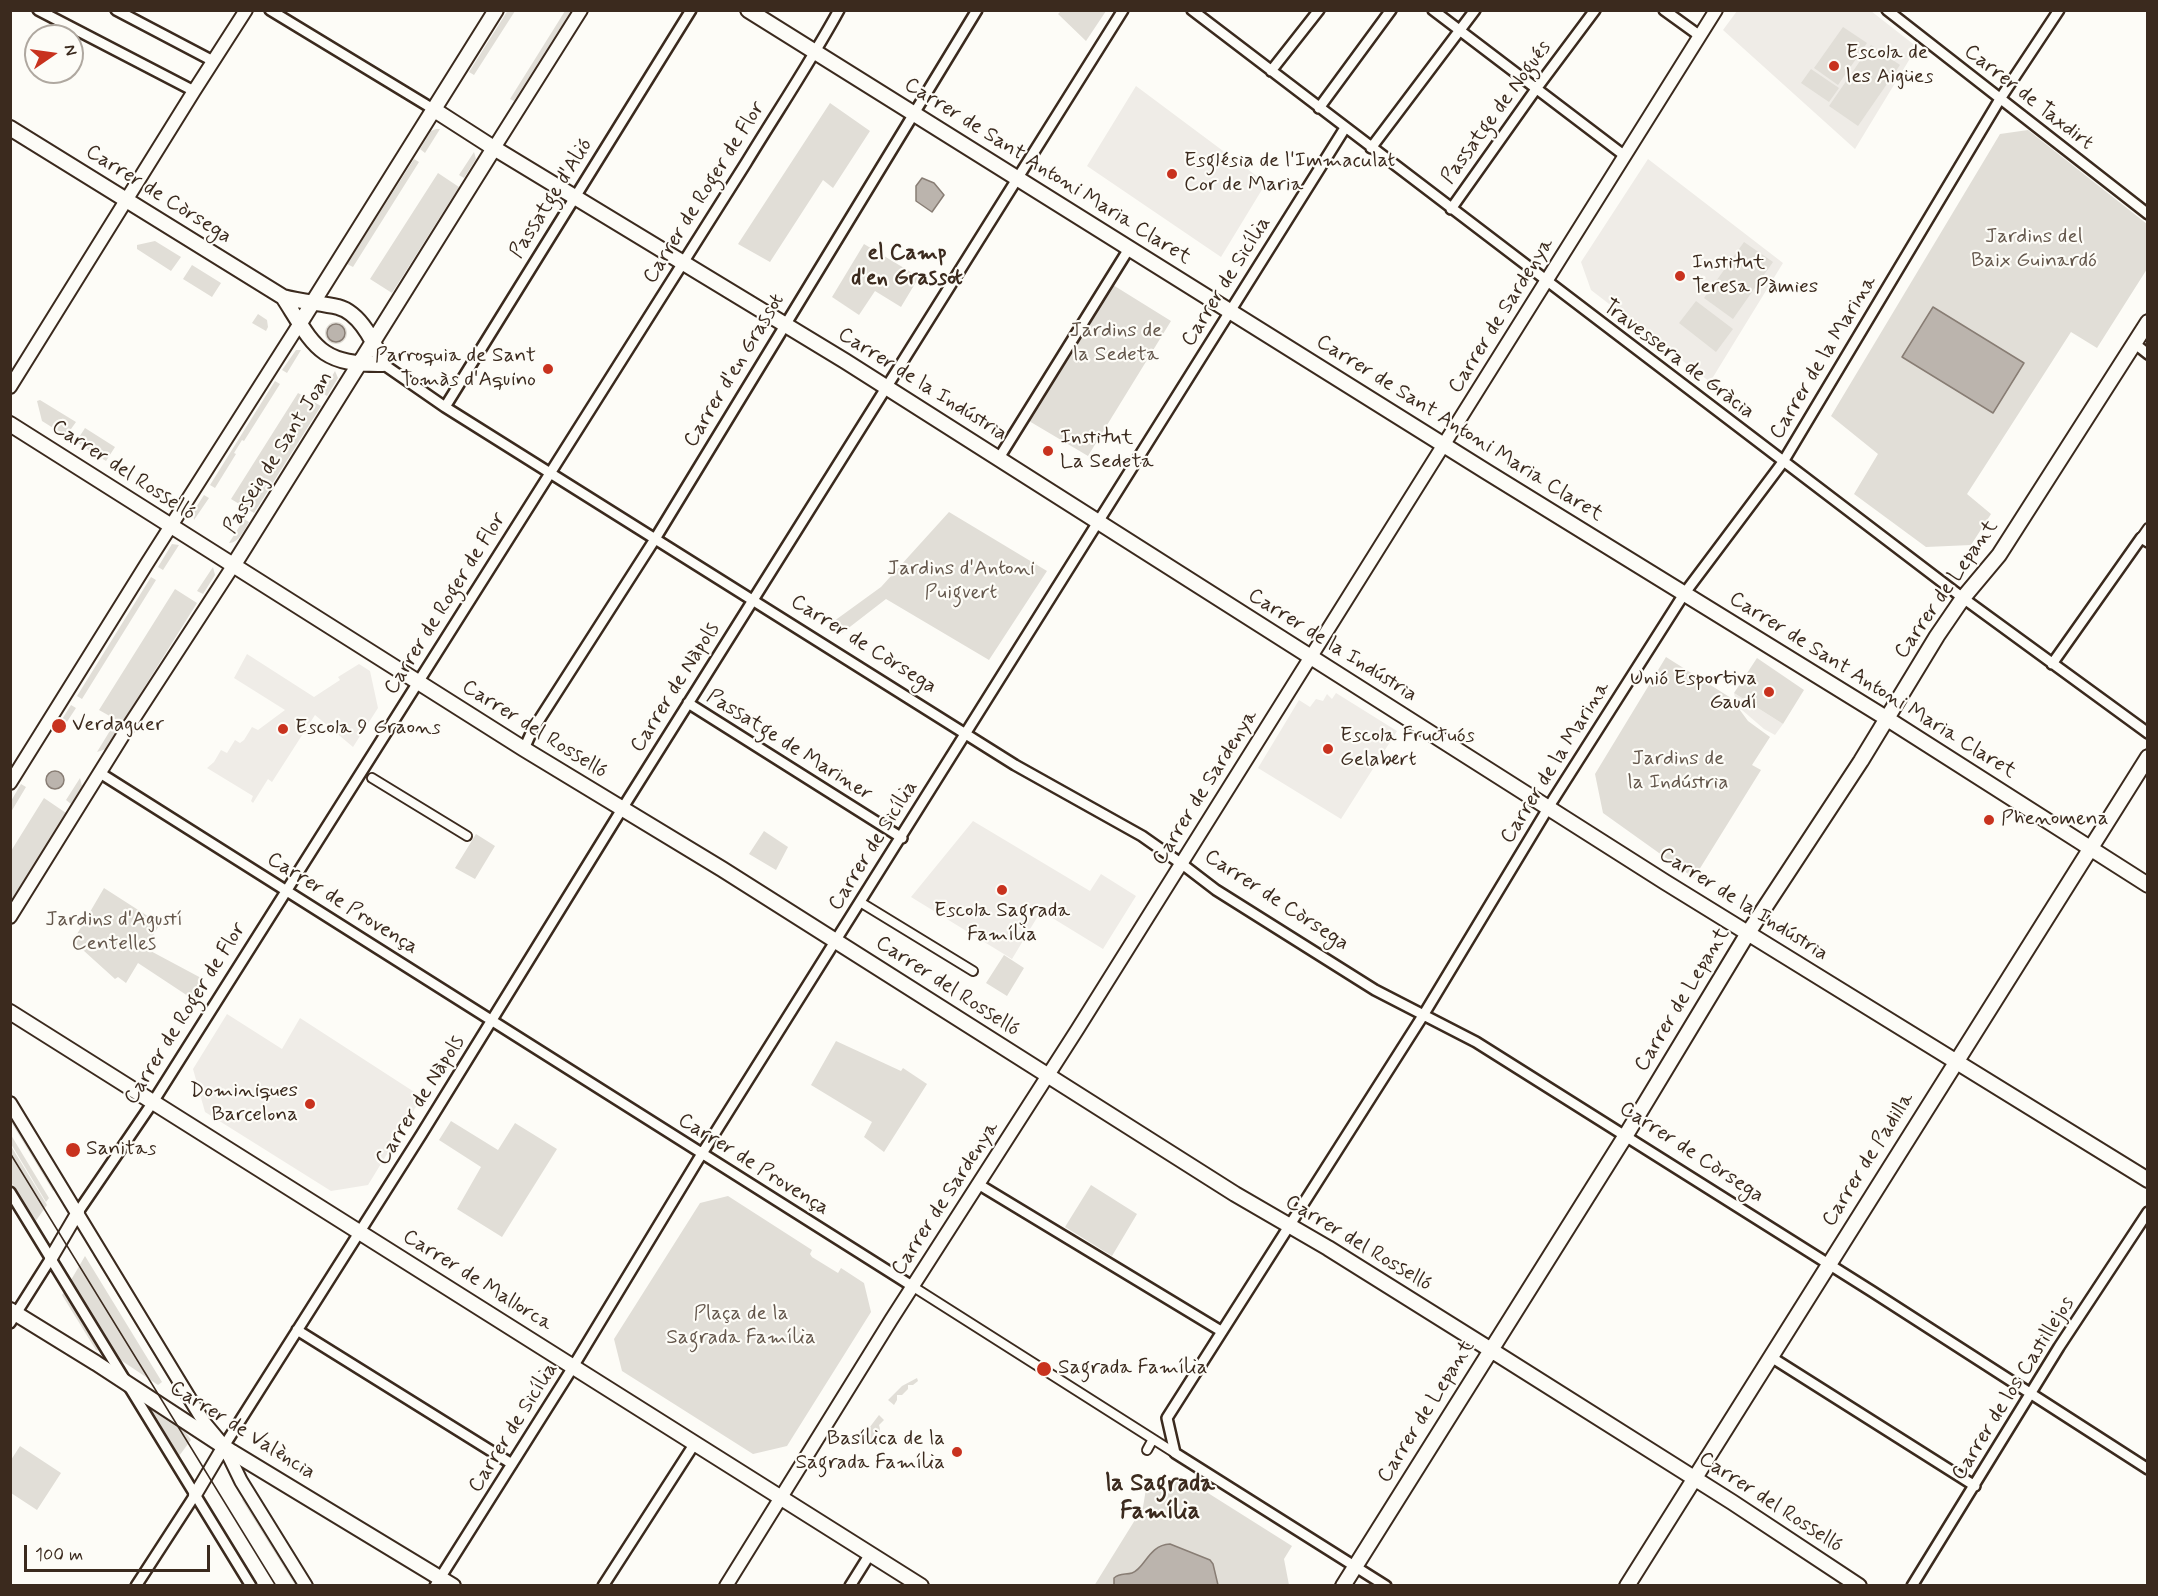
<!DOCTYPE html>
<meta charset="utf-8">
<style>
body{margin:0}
#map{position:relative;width:2158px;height:1596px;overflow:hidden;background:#fdfcf7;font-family:Mynerve,sans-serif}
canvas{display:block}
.frame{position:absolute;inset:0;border:12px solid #3b2a1e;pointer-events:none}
.north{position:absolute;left:24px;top:24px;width:60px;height:60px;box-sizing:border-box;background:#fdfcf7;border:2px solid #afa8a0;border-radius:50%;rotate:77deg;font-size:16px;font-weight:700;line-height:24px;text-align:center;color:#3b2a1e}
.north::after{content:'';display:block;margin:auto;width:21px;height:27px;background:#c8321e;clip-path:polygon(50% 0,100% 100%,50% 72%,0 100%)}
.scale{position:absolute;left:24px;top:1545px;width:186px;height:27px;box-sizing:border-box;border:3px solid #3b2a1e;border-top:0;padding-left:8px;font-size:18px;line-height:21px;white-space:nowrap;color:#3b2a1e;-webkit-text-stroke:4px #fdfcf7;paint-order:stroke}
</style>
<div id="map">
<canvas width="2158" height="1596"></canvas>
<div class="frame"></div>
<div class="north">N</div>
<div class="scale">100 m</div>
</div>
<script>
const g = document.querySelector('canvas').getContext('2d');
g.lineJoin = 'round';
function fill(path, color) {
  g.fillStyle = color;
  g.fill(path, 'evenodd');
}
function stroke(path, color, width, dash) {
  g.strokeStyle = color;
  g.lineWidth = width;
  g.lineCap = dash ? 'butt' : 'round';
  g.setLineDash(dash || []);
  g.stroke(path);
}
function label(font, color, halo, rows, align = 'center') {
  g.font = font + ' Mynerve,sans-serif';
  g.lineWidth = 4.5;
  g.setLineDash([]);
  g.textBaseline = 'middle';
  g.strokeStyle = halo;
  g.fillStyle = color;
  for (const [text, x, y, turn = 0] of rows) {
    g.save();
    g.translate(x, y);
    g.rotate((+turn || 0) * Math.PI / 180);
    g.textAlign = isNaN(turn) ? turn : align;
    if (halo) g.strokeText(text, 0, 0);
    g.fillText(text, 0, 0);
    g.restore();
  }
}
fill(new Path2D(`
 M1737 11H1871L1917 47 1855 149 1723 30Z
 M1136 86 1266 183 1221 257 1087 166Z
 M1648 159 1783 263 1710 382 1591 290 1581 262Z
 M247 654 314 697 340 680 338 677 359 664 370 671 378 708 353 747 315 715 272 782 268 779 253 803 251 801 253 796 207 768 214 762 221 750 227 753 235 740 240 743 244 740 252 727 258 730 285 710 234 678Z
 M1336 693 1397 731 1341 819 1258 768 1299 700 1310 707 1316 699 1323 701 1327 694 1332 699Z
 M1734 693 1783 724 1775 735 1764 729 1742 710 1736 702Z
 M973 821 1090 891 1101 874 1136 896 1103 949 1041 911 1012 959 911 897Z
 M227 1014 282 1049 300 1018 422 1097 368 1185 331 1191 205 1112 193 1069Z`), '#efece7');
fill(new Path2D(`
 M508 10 515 11 474 75 469 72Z
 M565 11H571L514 101 510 99Z
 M1061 11V10L1106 11 1086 41 1058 14Z
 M1843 27 1867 43 1838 85 1814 68Z
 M1871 45 1900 65 1858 126 1829 106Z
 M1811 69 1839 88 1829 102 1801 83Z
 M830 103 870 131 833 188 823 180 770 262 738 244Z
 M436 129H440L425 153 420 149 431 131Z
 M2028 130 2147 224V269L2097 348 2071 332 1967 494 1991 514 1971 545 1926 547 1854 494 1878 454 1831 416 2000 134Z
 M474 152 476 159 464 178 459 175Z
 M414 159 419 162 353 267 347 264Z
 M438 173 459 187 392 293 370 279Z
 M155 241 181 257 171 271 137 249V245Z
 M1744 242 1773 262 1733 319 1704 298Z
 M864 244 919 277 901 307 875 291 859 315 832 297Z
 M192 265 221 283 212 297 183 279Z
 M1113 285 1171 321 1088 456 1029 421Z
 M1696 301 1733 329 1716 352 1679 323Z
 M258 314 267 320 268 327 266 331 252 323Z
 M325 333a11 11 0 1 1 22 0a11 11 0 1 1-22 0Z
 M296 350H301L287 373 282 370Z
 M335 371 338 378 327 396 322 393Z
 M275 381 280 384 244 441 242 440 234 453 236 454 215 488 210 485Z
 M298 393 321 406 254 513 231 499Z
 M40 400 76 422 66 436 42 421 37 401Z
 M85 428 115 447 106 461 76 442Z
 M204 495 209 498 194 520 193 512Z
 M949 512 1047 571 989 660 886 599 842 633 830 624 881 587Z
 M244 519 249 522C244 530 239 543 229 543Z
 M172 544 179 545 163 570 158 567Z
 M213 567 215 575 203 594 197 591Z
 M151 577 156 580 82 699 77 696Z
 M175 589 197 603 122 723 99 710Z
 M1666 657 1731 698 1748 721 1770 737 1752 765 1761 770 1694 878 1603 813 1595 774Z
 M1757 658 1804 690 1783 724 1734 693Z
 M71 705 76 708 61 731 59 724Z
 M111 729 116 732 106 749 97 752Z
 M80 778 82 786 71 804 66 800Z
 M21 784 26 787 11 812V801Z
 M44 798 66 813 11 902V851Z
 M764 831 788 847 776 870 749 854Z
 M476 834 495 846 475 879 455 868Z
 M104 888 160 924 145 948 203 979 191 998 138 963 126 983 118 977 115 979 73 941Z
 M1004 955 1024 968 1007 996 986 983Z
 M836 1041 901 1071 903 1068 927 1084 884 1152 864 1137 872 1122 811 1085Z
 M11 1113 56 1187 53 1191 11 1122Z
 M451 1121 498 1150 515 1123 557 1149 502 1237 457 1209 481 1167 439 1140Z
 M11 1135 49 1198 46 1202 11 1144Z
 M11 1146 47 1205 35 1222 11 1182Z
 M1091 1185 1137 1214 1112 1256 1065 1227Z
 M728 1196 812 1250 810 1254 812 1257 838 1273 841 1268 864 1283 871 1312 787 1446 753 1454 622 1371 614 1339 700 1203Z
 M96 1253 190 1406 182 1401 93 1255Z
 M85 1256 162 1382 158 1385 119 1359 71 1280Z
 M65 1291 101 1349V1351L96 1350 62 1295Z
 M917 1378 918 1381 913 1385H908V1389L902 1395H897V1400L894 1405 888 1400 902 1386Z
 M150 1407 184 1430 191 1440 179 1456Z
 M879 1415 884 1420 879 1425C882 1434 877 1434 874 1441L871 1439 865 1443 863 1436Z
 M20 1446 61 1473 37 1510 11 1493V1460Z
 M1181 1476 1292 1546 1284 1559 1289 1585 1094 1586 1143 1507 1147 1483Z
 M245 1495 300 1585H295L242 1500Z`), '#e1ded7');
const water = new Path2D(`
 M922 178 934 183 944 195 932 212 916 201V186Z
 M1933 307 2024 363 1993 413 1902 357Z
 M327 333a9 9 0 1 1 18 0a9 9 0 1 1-18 0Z
 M46 780a9 9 0 1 1 18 0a9 9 0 1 1-18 0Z
 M1170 1544 1210 1560 1213 1564 1218 1585H1114V1578C1120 1573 1125 1575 1132 1573 1145 1569 1148 1545 1170 1544Z`);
fill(water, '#bbb4ad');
stroke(water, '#887d74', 1.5);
const pedestrian = new Path2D(`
 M2141 538 2148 528
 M372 778 467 836
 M860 902 973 971
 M912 1286 1175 1453
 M1147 1450 1153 1439`);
const minor = new Path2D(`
 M38 10 194 91
 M116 10 213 61
 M270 10 433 109
 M1192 10 1963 598 2148 733
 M1433 10 1625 156
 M1664 10 1700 36
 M1887 10 2148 214
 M1271 71 1319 10
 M1319 108 1391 10
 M1371 148 1475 10
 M1451 209 1536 89 1595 10
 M2134 343 2148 354
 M383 364 445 407 1015 765 1142 836 1186 867 1216 890 1375 990 1476 1042 1873 1292 2148 1469
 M445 407 691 10
 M999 458 1130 247
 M2052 664 2141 538 2148 542
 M688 703 902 838
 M524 749 532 731 655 539 977 10
 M100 773 912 1286
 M978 1184 1221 1331
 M10 1192 251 1586
 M78 1212 153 1102 746 163C777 112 810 63 839 10
 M10 1323 51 1258
 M297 1330 512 1464
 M1771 1357 1975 1486
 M224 1446 421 1135 622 809 1123 10
 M136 1586 195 1495
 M435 1586 568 1375 698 1160 1345 128
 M603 1586 695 1443
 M850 1586 870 1554
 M1386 1586 1175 1453 1167 1418 1424 1014 1553 800 1684 594 1783 462 2000 99 2059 10
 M1912 1586 2059 1347 2148 1212`);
const tertiary = new Path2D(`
 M494 148 581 10
 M10 387 194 91 246 10
 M10 783 146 565 300 323
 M10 917 125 732 233 566
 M10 1103 204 1422 224 1446 241 1481 306 1586
 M51 1258 78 1212
 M195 1495 224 1446
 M726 1586 891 1320 1077 1030 1716 10`);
const secondary = new Path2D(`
 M748 10 1487 472 1886 718 2148 885
 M433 109 489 145 845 361 1665 882 2148 1180
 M10 128 283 297C301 302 320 303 338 307 361 313 375 344 383 364 319 365 315 347 283 297
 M300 323 496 10
 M10 424 524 749 722 869 1235 1194 1328 1248 1491 1350 1732 1502 1859 1586
 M233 566 494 148
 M10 1012 921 1586
 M10 1310 96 1363 232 1452 453 1586
 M1343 1586 1626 1135 1748 933 1861 761 1937 636 1963 598 1999 555 2148 322
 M1627 1586 2148 757`);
stroke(pedestrian, '#3b2a1e', 12);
stroke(minor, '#3b2a1e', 14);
stroke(tertiary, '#3b2a1e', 16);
stroke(secondary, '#3b2a1e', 18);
stroke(pedestrian, '#fdfcf7', 8);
stroke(minor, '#fdfcf7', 9);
stroke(tertiary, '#fdfcf7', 12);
stroke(secondary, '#fdfcf7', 14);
stroke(new Path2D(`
 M10 1153 276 1586`), '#3b2a1e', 1.5);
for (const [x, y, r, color] of [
 [1834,66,6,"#c8321e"],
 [1172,174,6,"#c8321e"],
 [1680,276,6,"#c8321e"],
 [548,369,6,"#c8321e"],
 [1048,451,6,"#c8321e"],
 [1769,692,6,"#c8321e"],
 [59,726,8,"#c8321e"],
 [283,729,6,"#c8321e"],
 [1328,749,6,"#c8321e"],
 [1989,820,6,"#c8321e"],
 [1002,890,6,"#c8321e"],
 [310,1104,6,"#c8321e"],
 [73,1150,8,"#c8321e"],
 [1044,1369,8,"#c8321e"],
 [957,1452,6,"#c8321e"]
]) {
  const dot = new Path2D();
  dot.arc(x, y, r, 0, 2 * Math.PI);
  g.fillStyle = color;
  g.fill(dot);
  stroke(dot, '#fdfcf7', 2);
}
label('21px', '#3b2a1e', '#fdfcf7', [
 ["Escola de",1846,54],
 ["les Aigües",1846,78],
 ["Església de l'Immaculat",1184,162],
 ["Cor de Maria",1184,186],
 ["Institut",1692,264],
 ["Teresa Pàmies",1692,288],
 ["Parroquia de Sant",536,357,"right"],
 ["Tomàs d'Aquino",536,381,"right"],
 ["Institut",1060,439],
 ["La Sedeta",1060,463],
 ["Unió Esportiva",1757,680,"right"],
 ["Gaudí",1757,704,"right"],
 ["Verdaguer",72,726],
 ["Escola 9 Graons",295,729],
 ["Escola Fructuós",1340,737],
 ["Gelabert",1340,761],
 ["Phenomena",2001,820],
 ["Escola Sagrada",1002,912,"center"],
 ["Família",1002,936,"center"],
 ["Dominiques",298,1092,"right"],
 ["Barcelona",298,1116,"right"],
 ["Sanitas",86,1150],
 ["Sagrada Família",1058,1369],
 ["Basílica de la",945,1440,"right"],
 ["Sagrada Família",945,1464,"right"]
], 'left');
label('21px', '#3b2a1e', '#fdfcf7', [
 ["Carrer de Taxdirt",2028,98,38],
 ["Passatge de Nogués",1497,113,-54],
 ["Carrer de Sant Antoni Maria Claret",1047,172,32],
 ["Carrer de Roger de Flor",705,193,-58],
 ["Carrer de Còrsega",158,195,32],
 ["Passatge d'Alió",552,199,-58],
 ["Carrer de Sicília",1227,282,-58],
 ["Carrer de Sardenya",1502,316,-58],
 ["Carrer de la Marina",1824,358,-59],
 ["Travessera de Gràcia",1678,360,37],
 ["Carrer d'en Grassot",735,371,-59],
 ["Carrer de la Indústria",922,385,32],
 ["Carrer de Sant Antoni Maria Claret",1459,429,32],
 ["Passeig de Sant Joan",279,453,-58],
 ["Carrer del Rosselló",123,471,33],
 ["Carrer de Lepant",1947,590,-55],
 ["Carrer de Roger de Flor",446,604,-58],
 ["Carrer de Còrsega",863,645,32],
 ["Carrer de la Indústria",1332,646,32],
 ["Carrer de Sant Antoni Maria Claret",1872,686,32],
 ["Carrer de Nàpols",676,688,-58],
 ["Carrer del Rosselló",534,730,32],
 ["Passatge de Mariner",789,746,32],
 ["Carrer de la Marina",1556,763,-58],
 ["Carrer de Sardenya",1206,788,-58],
 ["Carrer de Sicília",874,846,-58],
 ["Carrer de Còrsega",1276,901,33],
 ["Carrer de Provença",342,904,32],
 ["Carrer de la Indústria",1743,905,32],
 ["Carrer del Rosselló",947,987,33],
 ["Carrer de Lepant",1683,1000,-59],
 ["Carrer de Roger de Flor",186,1014,-58],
 ["Carrer de Nàpols",421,1101,-58],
 ["Carrer de Còrsega",1691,1153,33],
 ["Carrer de Padilla",1869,1160,-58],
 ["Carrer de Provença",753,1165,32],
 ["Carrer de Sardenya",946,1199,-57],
 ["Carrer del Rosselló",1358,1244,31],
 ["Carrer de Mallorca",477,1281,32],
 ["Carrer de los Castillejos",2014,1389,-58],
 ["Carrer de Lepant",1427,1412,-58],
 ["Carrer de Sicília",514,1428,-58],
 ["Carrer de València",242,1431,32],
 ["Carrer del Rosselló",1770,1503,33]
]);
label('21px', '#64574c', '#fdfcf7', [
 ["Jardins del",2034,238],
 ["Baix Guinardó",2034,262],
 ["Jardins de",1116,332],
 ["la Sedeta",1116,356],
 ["Jardins d'Antoni",961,570],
 ["Puigvert",961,594],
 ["Jardins de",1678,760],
 ["la Indústria",1678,784],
 ["Jardins d'Agustí",114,921],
 ["Centelles",114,945],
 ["Plaça de la",741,1315],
 ["Sagrada Família",741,1339]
]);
label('bold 22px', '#3b2a1e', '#fdfcf7', [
 ["el Camp",907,254],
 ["d'en Grassot",907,279]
]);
label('bold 24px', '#3b2a1e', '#fdfcf7', [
 ["la Sagrada",1160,1485],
 ["Família",1160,1513]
]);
</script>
